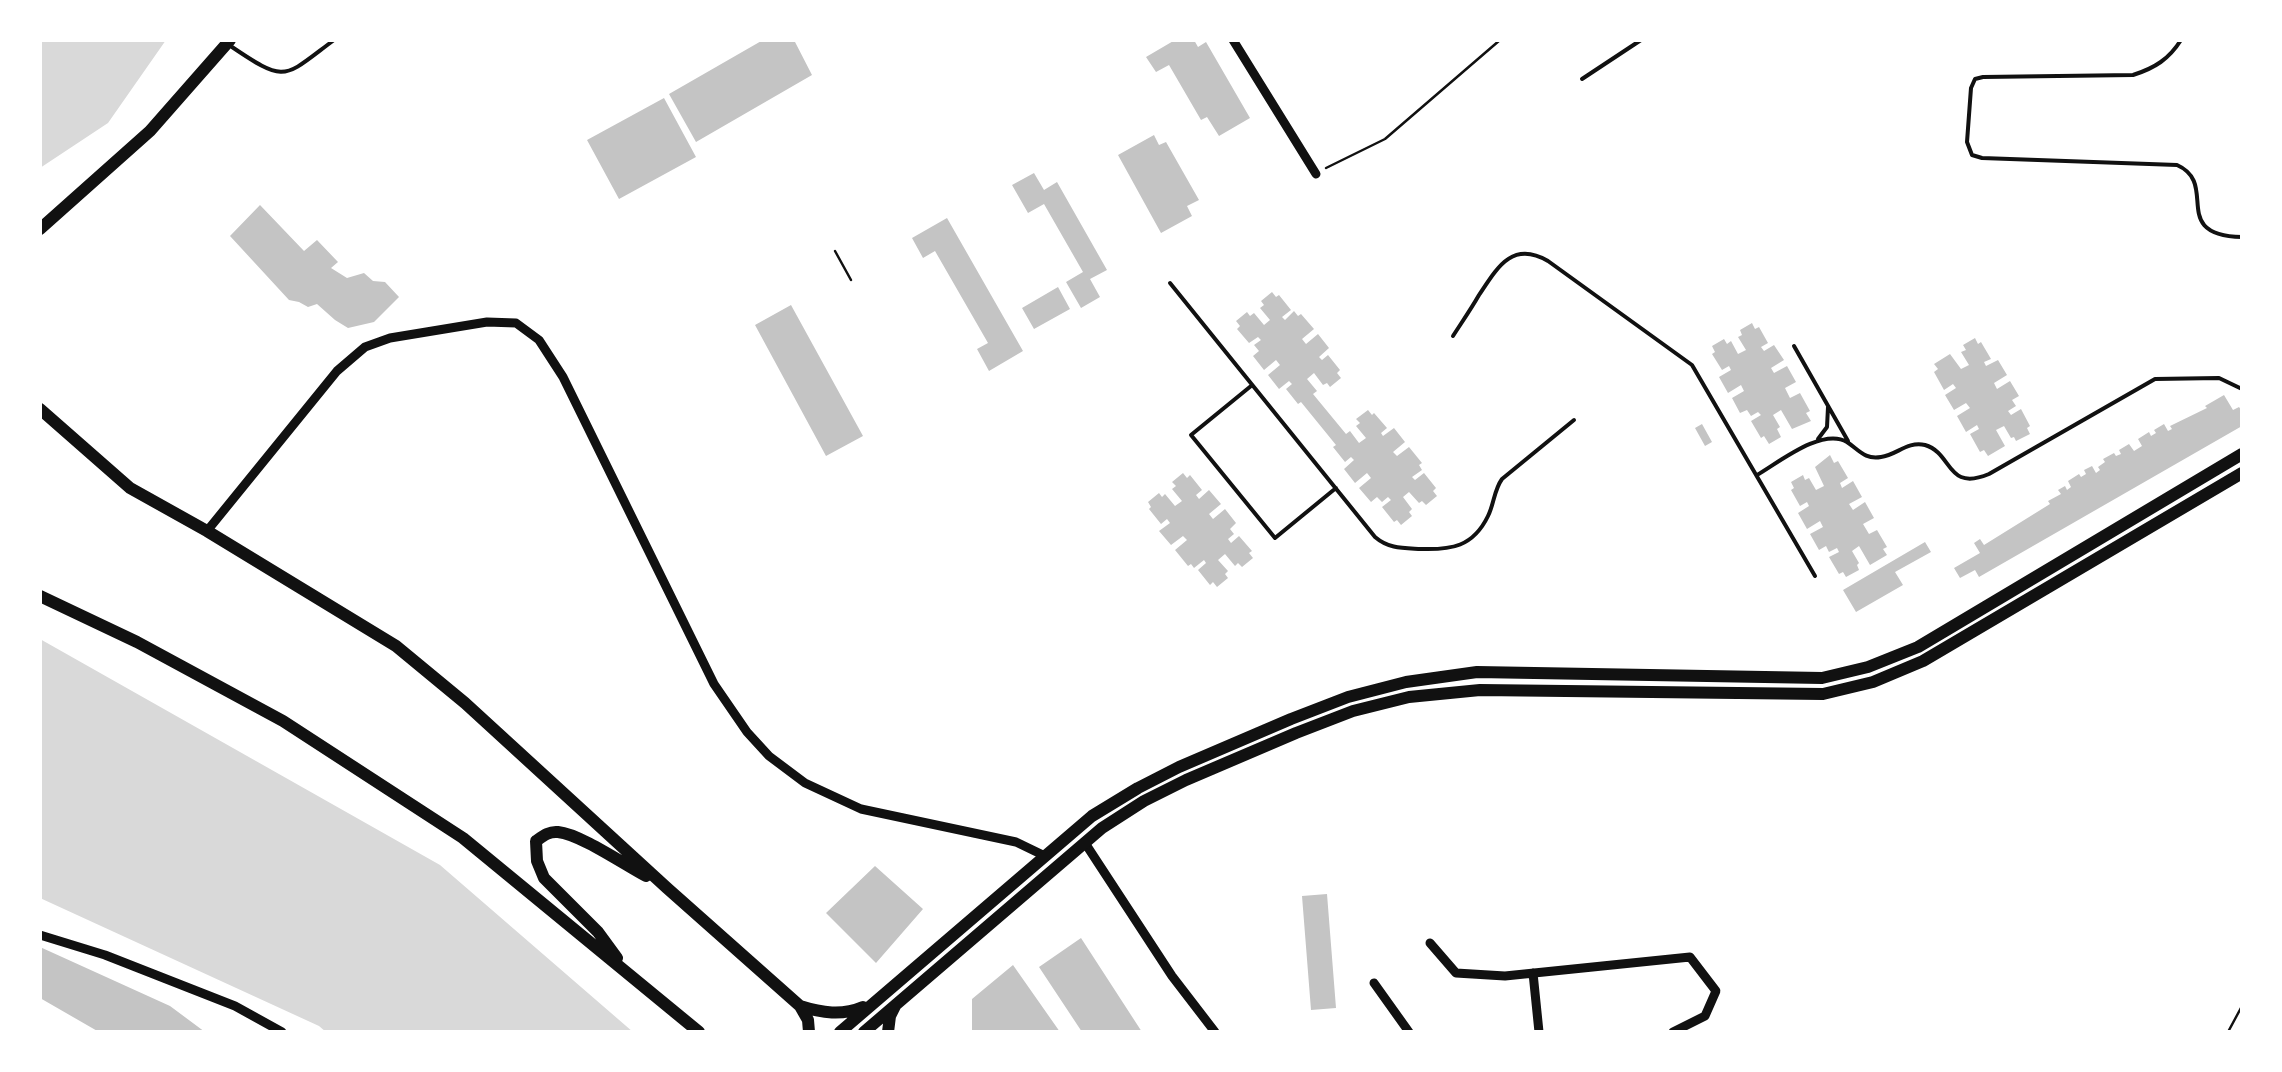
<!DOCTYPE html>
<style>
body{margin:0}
#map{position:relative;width:2282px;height:1072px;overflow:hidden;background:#fff;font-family:Lora,serif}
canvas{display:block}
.frame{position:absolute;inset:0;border:42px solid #fff;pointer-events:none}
</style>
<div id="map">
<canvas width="2282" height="1072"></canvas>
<div class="frame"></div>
</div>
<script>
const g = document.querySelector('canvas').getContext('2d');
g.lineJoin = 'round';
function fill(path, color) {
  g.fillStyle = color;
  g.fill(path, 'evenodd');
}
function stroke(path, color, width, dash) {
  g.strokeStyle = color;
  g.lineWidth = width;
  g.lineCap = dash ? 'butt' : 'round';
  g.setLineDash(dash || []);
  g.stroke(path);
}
fill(new Path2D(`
 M40 40H166L108 123 40 168Z
 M40 639 440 865 633 1032H326L319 1026 40 898Z`), '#d9d9d9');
fill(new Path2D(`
 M763 40H794L812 75 696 142 669 94Z
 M1175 40H1194L1198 47 1206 42 1250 118 1219 136 1207 117 1201 120 1169 65 1156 72 1146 57Z
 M664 98 696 157 619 199 587 140Z
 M1154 135 1159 145 1166 142 1199 200 1187 206 1192 216 1161 233 1118 155Z
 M1034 173 1044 190 1057 182 1107 270 1090 279 1100 297 1081 308 1066 282 1083 272 1044 204 1028 213 1012 185Z
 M260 205 304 251 317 240 338 262 331 268 347 278 364 273 373 281 385 282 399 297 374 322 348 328 335 320 317 304 308 307 299 302 289 300 230 236Z
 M947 218 1023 351 989 371 977 349 988 343 935 251 923 258 912 238Z
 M1058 287 1070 309 1034 329 1022 308Z
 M1272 292 1276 297 1279 295 1291 310 1282 317 1285 320 1294 311 1298 316 1301 314 1314 329 1302 339 1306 344 1318 334 1329 348 1319 357 1322 360 1328 355 1340 370 1337 373 1341 378 1330 387 1327 383 1323 385 1314 373 1307 379 1317 391 1313 394 1346 434 1350 431 1359 443 1366 438 1356 426 1360 423 1356 419 1368 410 1372 415 1374 413 1387 428 1381 433 1383 436 1394 428 1405 442 1393 452 1397 456 1409 447 1422 463 1419 465 1422 470 1412 477 1415 480 1424 473 1436 488 1433 491 1437 496 1426 505 1422 501 1419 503 1409 492 1403 497 1412 509 1409 512 1412 516 1401 525 1397 520 1394 522 1382 507 1391 500 1388 497 1382 502 1377 497 1371 502 1359 488 1371 478 1367 473 1355 483 1344 469 1354 460 1351 457 1345 462 1333 447 1336 445 1301 402 1298 404 1286 389 1292 384 1289 381 1279 389 1268 375 1280 365 1276 360 1264 370 1253 356 1259 351 1254 345 1261 340 1258 337 1249 343 1237 329 1240 326 1236 321 1247 312 1250 316 1254 313 1264 325 1270 320 1260 308 1264 305 1261 301Z
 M791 305 863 436 826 456 755 325Z
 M1752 323 1755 329 1759 327 1768 343 1761 347 1764 351 1774 345 1784 360 1771 368 1774 373 1787 366 1796 382 1785 388 1790 398 1800 393 1810 411 1806 413 1811 421 1792 429 1781 410 1773 415 1780 427 1777 429 1781 437 1769 444 1764 436 1761 438 1751 421 1761 415 1758 412 1751 416 1747 410 1740 413 1732 398 1744 391 1741 385 1728 393 1719 377 1731 370 1729 366 1722 370 1712 354 1715 352 1712 346 1724 339 1727 344 1731 341 1738 354 1746 350 1738 337 1742 335 1740 330Z
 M1975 338 1978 344 1981 342 1991 359 1984 362 1986 366 1998 360 2007 375 1994 383 1997 389 2010 381 2019 396 2012 400 2016 406 2008 411 2011 415 2021 409 2030 426 2027 428 2030 434 2016 441 2014 437 2011 438 2004 426 1996 430 2005 446 1988 456 1984 450 1980 452 1970 434 1979 429 1977 425 1966 432 1957 416 1970 408 1966 403 1954 410 1945 395 1956 388 1953 384 1944 390 1934 372 1938 369 1934 364 1950 354 1961 369 1969 365 1961 352 1966 350 1963 345Z
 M2224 395 2233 410 2239 407 2242 411V426L1979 577 1975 570 1960 578 1954 568 1980 553 1974 543 1980 539 1984 545 2050 504 2048 501 2061 494 2058 490 2065 486 2067 490 2071 487 2068 481 2079 474 2081 477 2086 474 2084 470 2092 466 2096 473 2100 470 2098 467 2105 462 2103 459 2114 453 2116 456 2121 454 2119 450 2129 444 2134 451 2142 446 2138 439 2149 432 2151 436 2156 433 2154 430 2164 424 2168 431 2172 429 2170 426 2207 408 2205 406Z
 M1702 424 1712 442 1705 446 1695 428Z
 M1830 455 1834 463 1838 461 1848 478 1840 483 1842 488 1853 481 1862 497 1849 504 1853 510 1865 502 1874 518 1863 524 1869 534 1877 530 1887 547 1883 549 1887 555 1870 565 1859 546 1852 551 1859 563 1857 565 1859 570 1846 577 1843 572 1839 574 1829 557 1839 552 1837 548 1829 552 1826 546 1819 550 1810 534 1823 527 1820 521 1807 529 1798 513 1809 506 1807 502 1800 506 1791 490 1794 488 1791 482 1803 475 1805 480 1809 478 1816 490 1824 486 1815 467Z
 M1183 473 1187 478 1190 475 1202 490 1196 495 1199 499 1209 490 1221 504 1209 514 1213 519 1225 509 1236 523 1230 529 1234 534 1228 539 1231 543 1239 536 1252 551 1249 553 1253 558 1242 567 1238 563 1235 566 1225 554 1218 560 1228 571 1225 574 1228 578 1217 587 1213 582 1210 585 1198 570 1206 563 1204 560 1194 568 1191 564 1188 566 1175 550 1187 540 1183 536 1171 545 1159 531 1170 523 1167 519 1161 524 1149 509 1151 507 1148 502 1159 493 1162 497 1165 494 1175 506 1182 501 1172 489 1176 486 1172 482Z
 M1925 542 1931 552 1895 572 1903 585 1856 612 1843 590Z
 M875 866 923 909 876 963 826 913Z
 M1327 894 1336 1008 1311 1010 1302 896Z
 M1081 938 1142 1032H1082L1039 967Z
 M40 947 170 1006 205 1032H99L40 998Z
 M1013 965 1060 1032H972V999Z`), '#c4c4c4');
stroke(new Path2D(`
 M1326 168 1385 139 1500 40
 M835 251 851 280
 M2228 1032 2242 1006`), '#111', 2.5);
stroke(new Path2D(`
 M2181 40C2169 59 2155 68 2133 75L1983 77 1975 79 1971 88 1967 142 1972 155 1982 158 2177 165C2220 184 2168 235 2242 237
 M232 47C287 84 283 78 334 40
 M1582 79 1641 40
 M1170 283 1375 537C1389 549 1403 548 1421 549 1451 550 1473 547 1488 516 1494 504 1494 490 1502 479L1574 420
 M1453 336C1462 322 1471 309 1479 295 1497 268 1512 240 1548 261L1692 365 1815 576
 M1794 346 1848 441
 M1251 386 1191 435 1275 538 1336 488
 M1818 439 1827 427 1828 407
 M1757 475C1778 463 1822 427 1847 442 1859 450 1865 460 1881 457 1897 455 1907 441 1925 445 1953 453 1946 492 1989 474L2155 379 2219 378 2242 389`), '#111', 4);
stroke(new Path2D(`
 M1233 40 1316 174
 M207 531 337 371 365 347 390 338 487 322 516 323 539 340 563 377 714 684 747 732 769 756 805 783 861 809 1016 842 1045 856
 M1085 843 1172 976 1215 1032
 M40 935 105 955 235 1006 282 1032
 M1430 943 1456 973 1505 976 1690 957 1716 991 1705 1016 1673 1032
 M1533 973 1539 1032
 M1374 983 1409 1032`), '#111', 9);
stroke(new Path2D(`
 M40 229 150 131 230 40
 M40 409 130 488 207 531 396 646 465 703 667 888 800 1006
 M40 596 137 642 283 721 463 838 699 1032
 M617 958 598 932 544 878 537 861 536 841C543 836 549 831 558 832 580 834 625 865 646 876
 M809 1032 808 1020 800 1006C822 1013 842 1016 863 1007
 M840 1032 1092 816 1138 788 1179 767 1291 719 1348 697 1406 682 1477 672 1822 678 1868 667 1918 647 2242 454
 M864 1032 1102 828 1144 801 1186 780 1296 733 1353 711 1409 697 1480 690 1823 694 1873 682 1923 661 2242 473
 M888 1032 890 1016 895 1006`), '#111', 12);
</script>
